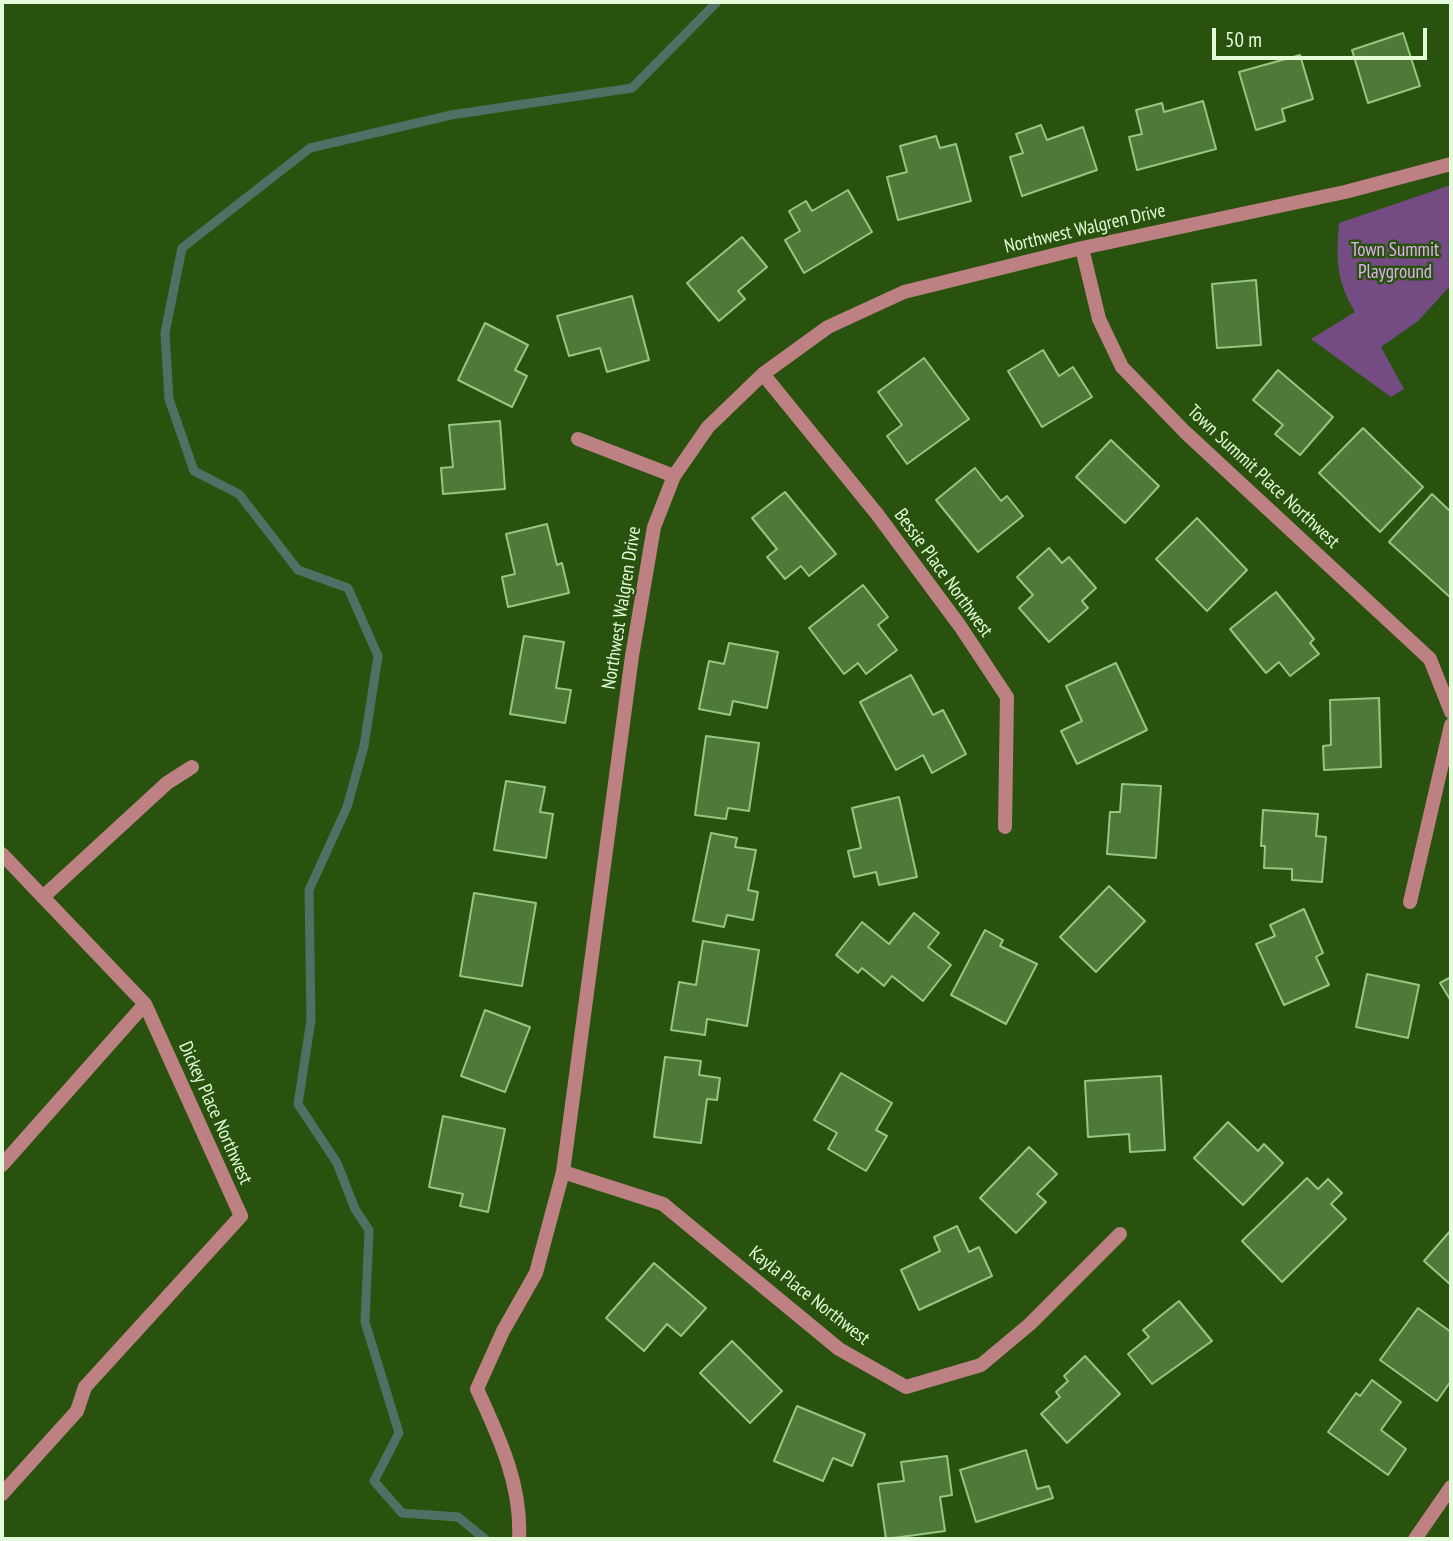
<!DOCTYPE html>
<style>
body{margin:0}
#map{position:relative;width:1453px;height:1541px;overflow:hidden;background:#29520f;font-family:"PT Sans Narrow",sans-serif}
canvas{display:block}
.frame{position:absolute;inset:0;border:4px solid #e3fbd8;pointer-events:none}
.scale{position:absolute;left:1212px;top:28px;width:215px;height:32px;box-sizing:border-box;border:4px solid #e3fbd8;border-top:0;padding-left:9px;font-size:21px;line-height:24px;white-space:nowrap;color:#e3fbd8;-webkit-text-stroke:5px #29520f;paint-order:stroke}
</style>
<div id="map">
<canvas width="1453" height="1541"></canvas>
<div class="frame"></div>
<div class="scale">50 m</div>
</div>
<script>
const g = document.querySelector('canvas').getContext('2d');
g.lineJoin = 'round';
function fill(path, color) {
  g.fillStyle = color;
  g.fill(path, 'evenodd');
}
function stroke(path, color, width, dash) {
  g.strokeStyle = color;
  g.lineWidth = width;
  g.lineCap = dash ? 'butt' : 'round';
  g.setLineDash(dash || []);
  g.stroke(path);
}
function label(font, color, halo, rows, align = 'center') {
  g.font = font + ' "PT Sans Narrow",sans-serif';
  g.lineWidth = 5;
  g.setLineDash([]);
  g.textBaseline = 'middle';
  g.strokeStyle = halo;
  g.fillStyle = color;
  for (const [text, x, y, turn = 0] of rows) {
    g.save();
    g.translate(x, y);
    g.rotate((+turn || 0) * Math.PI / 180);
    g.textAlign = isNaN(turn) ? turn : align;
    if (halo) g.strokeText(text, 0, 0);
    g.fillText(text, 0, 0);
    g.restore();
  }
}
fill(new Path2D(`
 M1451 185V285L1418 321 1381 347 1404 389 1391 397 1311 339 1355 312C1336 280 1336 259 1339 223Z`), '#744c83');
stroke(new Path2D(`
 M485 1539 458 1517 402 1513 374 1481 399 1433 365 1322 369 1230 355 1209 337 1163 298 1104 311 1020 309 890 347 807 364 746 378 656 348 588 298 570 239 494 194 471 169 399 165 333 182 248 310 148 451 115 632 88 717 2`), '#4e7065', 9);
const building = new Path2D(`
 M1403 33 1420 86 1368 103 1352 50Z
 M1300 55 1313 99 1282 109 1285 121 1256 130 1239 72Z
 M1203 101 1216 149 1137 170 1129 137 1142 134 1136 110 1162 103 1164 112Z
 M1041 125 1047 140 1083 127 1097 170 1022 196 1010 157 1023 153 1016 134Z
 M936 136 940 148 956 144 971 201 898 220 887 177 907 172 900 146Z
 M848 190 872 232 804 273 785 240 800 231 789 211 806 201 812 211Z
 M742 237 767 267 738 291 745 299 719 321 687 283Z
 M1256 280 1261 345 1217 348 1212 284Z
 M632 296 649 360 607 372 600 348 569 356 557 316Z
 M485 323 528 345 515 370 527 376 512 407 458 380Z
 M1043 350 1059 376 1073 367 1092 397 1042 427 1008 371Z
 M924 358 969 419 907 464 887 436 902 425 878 392Z
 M1278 370 1333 417 1300 455 1275 434 1283 425 1253 400Z
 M500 421 505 489 443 494 441 468 453 467 449 425Z
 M1363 428 1423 487 1380 532 1319 473Z
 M1111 440 1159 486 1125 523 1076 477Z
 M975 468 1001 501 1007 496 1023 516 978 552 936 500Z
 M785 492 836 554 809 576 801 566 785 579 767 557 777 549 752 518Z
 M1432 494 1451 512V598L1389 542Z
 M1197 518 1247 570 1207 611 1156 559Z
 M547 524 557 565 562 563 569 593 508 607 502 577 515 574 506 534Z
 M1049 548 1062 563 1069 557 1096 588 1082 601 1088 608 1049 642 1019 608 1033 595 1017 577Z
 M863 585 888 617 878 625 897 650 866 674 858 663 844 674 809 628Z
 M1276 592 1314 639 1310 643 1319 654 1290 676 1279 662 1266 673 1230 629Z
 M524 636 564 642 556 688 571 690 565 723 510 714Z
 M729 643 778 652 767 708 733 701 730 715 699 709 709 661 724 664Z
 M1116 663 1147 730 1077 764 1061 731 1082 721 1066 686Z
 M911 675 933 715 943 710 966 754 932 773 923 755 896 770 860 702Z
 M1379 698 1381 767 1324 770 1323 746 1331 745 1330 700Z
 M706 736 759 743 749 811 728 808 726 819 695 815Z
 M506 781 545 787 540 812 553 814 546 858 494 850Z
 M1122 784 1161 786 1156 858 1107 854 1110 812H1120Z
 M899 797 917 877 879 885 876 872 854 877 848 851 861 848 852 808Z
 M1263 810 1318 814 1316 836 1326 837 1322 882 1292 880V869L1264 868 1265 846H1261Z
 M711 833 737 838 735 847 756 850 748 890 758 892 753 920 727 915 724 927 693 921Z
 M1109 886 1145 921 1096 972 1060 937Z
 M474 893 536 903 522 986 460 976Z
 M1304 909 1323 953 1316 957 1329 985 1284 1005 1256 944 1275 936 1270 925Z
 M914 913 939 933 928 947 951 965 923 1001 892 976 884 986 862 968 858 973 836 955 862 922 889 944Z
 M985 930 1003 940 1000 946 1037 964 1006 1024 951 995Z
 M703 941 759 950 747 1026 707 1019 705 1035 671 1030 679 982 696 985Z
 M1367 974 1419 985 1408 1038 1356 1027Z
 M1451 977V1001L1440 983Z
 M485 1010 530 1027 505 1092 461 1076Z
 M665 1057 701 1061 699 1075 720 1078 717 1100 707 1099 701 1143 654 1137Z
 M841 1073 892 1103 876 1130 887 1136 866 1171 828 1149 837 1133 814 1120Z
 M1161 1076 1165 1150 1130 1152 1129 1134 1088 1137 1085 1081Z
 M443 1116 505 1129 488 1212 460 1206 463 1194 429 1187Z
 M1228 1122 1258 1151 1264 1144 1283 1163 1243 1205 1194 1158Z
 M1029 1147 1057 1174 1037 1194 1046 1202 1016 1233 980 1198Z
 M1307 1178 1318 1189 1328 1179 1342 1193 1331 1204 1346 1219 1282 1282 1242 1241Z
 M957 1226 969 1252 979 1247 992 1276 919 1310 901 1270 940 1251 934 1237Z
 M1451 1230V1285L1424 1261Z
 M654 1263 706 1308 681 1336 667 1324 644 1351 606 1318Z
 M1179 1301 1212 1341 1152 1384 1128 1354 1149 1337 1143 1330Z
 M1418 1308 1451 1332V1381L1437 1401 1380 1360Z
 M732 1341 782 1391 750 1423 700 1373Z
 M1085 1356 1120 1394 1067 1443 1041 1414 1060 1397 1056 1392 1068 1381 1064 1376Z
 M1372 1380 1401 1402 1381 1430 1406 1449 1388 1475 1328 1432 1356 1393 1360 1396Z
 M797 1406 865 1434 852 1466 833 1458 823 1481 774 1461Z
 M1026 1450 1037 1489 1049 1486 1053 1498 976 1522 960 1470Z
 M947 1456 952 1495 940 1497 945 1531 886 1539 878 1484 904 1481 901 1462Z`);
fill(building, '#4f7939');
stroke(building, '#98c682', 2);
stroke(new Path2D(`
 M43 897 167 783 192 767
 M2 1494 77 1411 85 1387`), '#bd8184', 14);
stroke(new Path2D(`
 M1082 248 1099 319 1122 367 1185 432 1430 659 1451 712
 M763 374 877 514 960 626 1007 697 1005 827
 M578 439 674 476
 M2 854 145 1004 241 1216 85 1387
 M1410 902 1451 725
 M2 1165 145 1004
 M563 1172 663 1204 839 1349 906 1387 981 1365 1030 1324 1120 1234
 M519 1539C522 1485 499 1437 477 1389L503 1331 536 1273 563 1172 632 656 654 527 674 476 708 427 763 374 828 327 904 292 1082 248 1345 192 1451 164
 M1415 1539 1451 1487`), '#bd8184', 14);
label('19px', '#e3fbd8', '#29520f', [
 ["Northwest Walgren Drive",1085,229,-13],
 ["Town Summit Place Northwest",1263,477,43],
 ["Bessie Place Northwest",943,573,54],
 ["Northwest Walgren Drive",622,608,-81],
 ["Dickey Place Northwest",215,1113,66],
 ["Kayla Place Northwest",809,1296,38]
]);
label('19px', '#e1b0f5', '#29520f', [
 ["Town Summit",1395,251],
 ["Playground",1395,273]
]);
</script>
